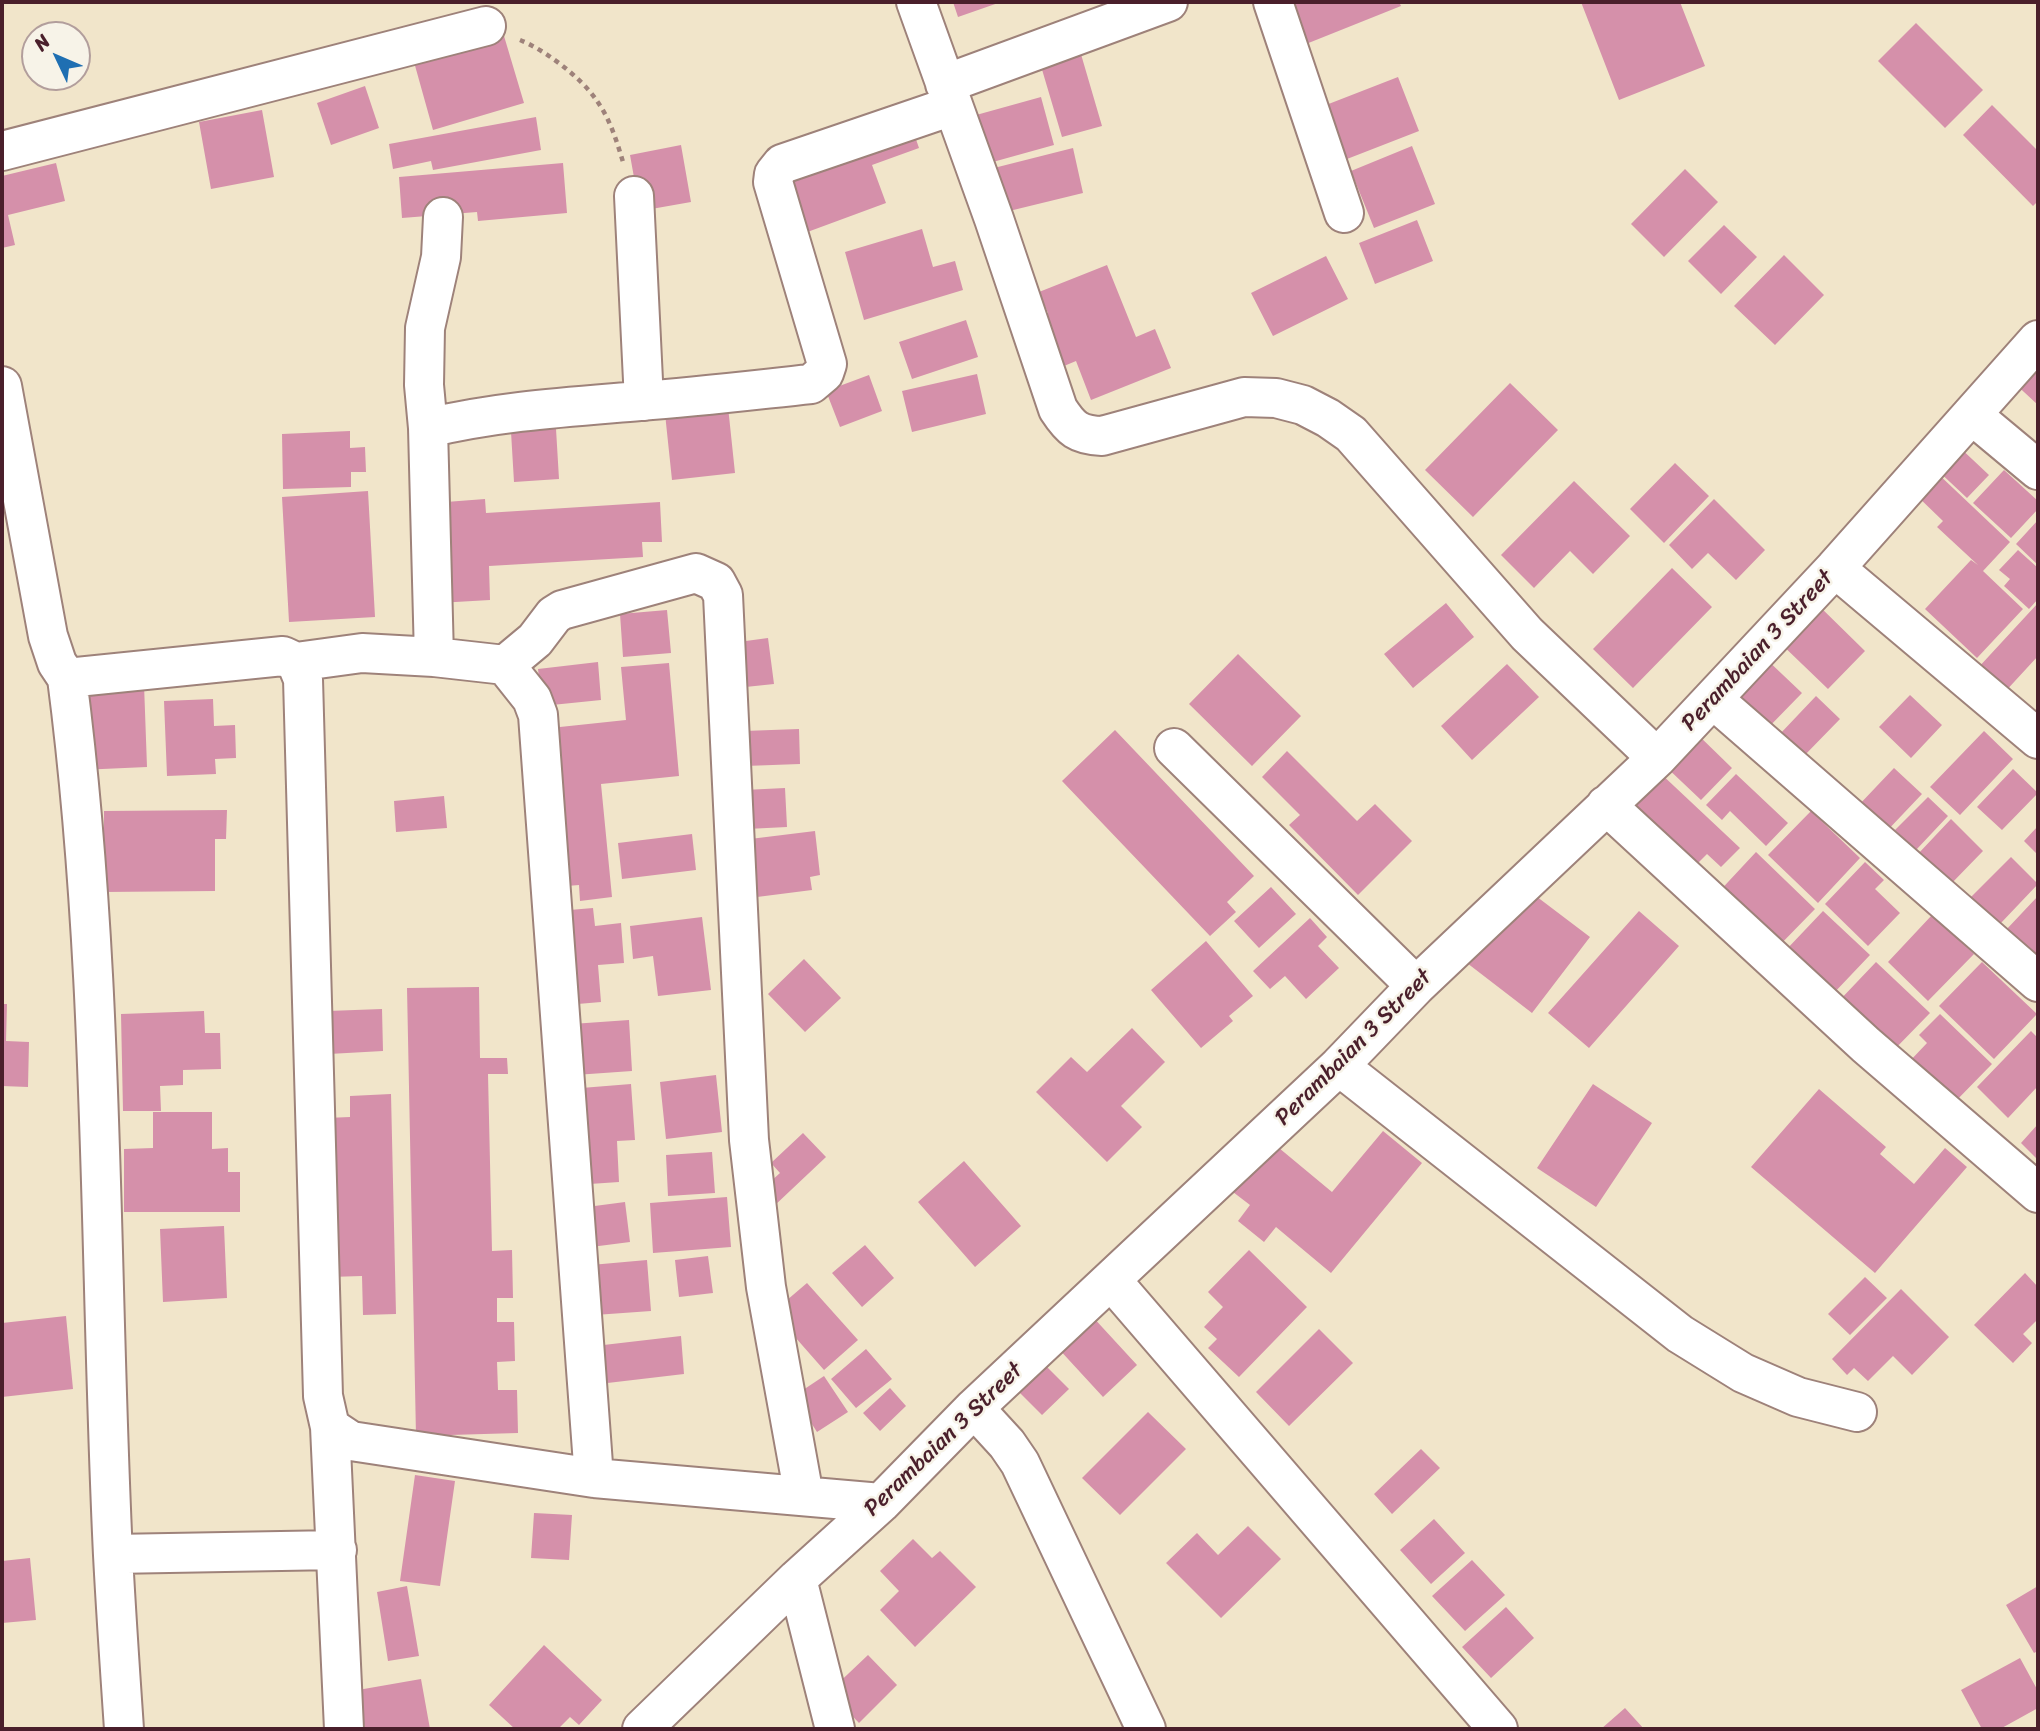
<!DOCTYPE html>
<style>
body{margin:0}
#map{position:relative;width:2040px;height:1731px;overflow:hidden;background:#f1e5ca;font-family:Sriracha,sans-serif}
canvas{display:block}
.frame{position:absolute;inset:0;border:4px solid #4a1f2b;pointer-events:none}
.north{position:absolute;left:21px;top:21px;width:70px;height:70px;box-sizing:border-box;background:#f7f3e8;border:2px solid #b29e9c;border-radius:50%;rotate:314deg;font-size:19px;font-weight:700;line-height:28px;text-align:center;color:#4a1f2b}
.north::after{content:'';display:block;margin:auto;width:24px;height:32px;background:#1f6fb2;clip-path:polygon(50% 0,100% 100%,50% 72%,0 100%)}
</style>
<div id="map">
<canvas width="2040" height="1731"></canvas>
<div class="frame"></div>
<div class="north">N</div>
</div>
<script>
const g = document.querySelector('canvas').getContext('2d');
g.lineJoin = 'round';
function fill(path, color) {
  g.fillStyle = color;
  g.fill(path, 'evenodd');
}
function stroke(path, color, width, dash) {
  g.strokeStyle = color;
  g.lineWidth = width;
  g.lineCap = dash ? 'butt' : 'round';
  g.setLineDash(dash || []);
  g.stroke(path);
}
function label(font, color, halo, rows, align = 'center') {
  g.font = font + ' Sriracha,sans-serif';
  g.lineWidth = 5;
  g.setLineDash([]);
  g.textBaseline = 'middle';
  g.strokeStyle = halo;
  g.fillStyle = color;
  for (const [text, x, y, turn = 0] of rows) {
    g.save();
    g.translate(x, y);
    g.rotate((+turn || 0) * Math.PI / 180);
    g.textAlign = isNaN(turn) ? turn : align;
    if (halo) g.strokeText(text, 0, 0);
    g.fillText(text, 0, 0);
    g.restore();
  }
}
fill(new Path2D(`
 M953 2H1001L958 17Z
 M1289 2H1399L1401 6 1306 44Z
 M1581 2H1680L1705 66 1619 100Z
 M1916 23 1983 90 1945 128 1878 61Z
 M504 36 524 103 433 130 414 62Z
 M1078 44 1102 126 1062 137 1038 56Z
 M1398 77 1419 131 1347 159 1326 105Z
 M365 86 379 128 331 145 317 103Z
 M1041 97 1054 145 982 165 969 117Z
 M1992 105 2038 151V201L2033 206 1963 135Z
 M262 110 274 177 211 189 199 122Z
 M536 117 541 150 433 170 431 161 393 169 389 144Z
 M910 122 919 148 872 165 886 203 802 234 780 170Z
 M681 145 691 202 640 211 630 155Z
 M1412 146 1435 204 1374 228 1351 171Z
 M1073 148 1083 193 1001 213 990 169Z
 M56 163 65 201 8 215 15 245 2 248V176Z
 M563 163 567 213 478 221 477 212 402 218 399 177Z
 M1685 169 1718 202 1664 257 1631 224Z
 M1417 220 1433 261 1375 284 1359 243Z
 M1724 225 1757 257 1721 294 1688 261Z
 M922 229 933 267 955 261 963 290 864 320 845 252Z
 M1784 255 1824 295 1775 345 1734 306Z
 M1326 256 1348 299 1273 336 1251 293Z
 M1107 265 1136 337 1155 329 1171 368 1091 400 1076 361 1052 371 1032 319 1048 313 1039 292Z
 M966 320 978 357 912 379 899 342Z
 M2038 348V405L2010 379Z
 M977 374 986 414 912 432 902 391Z
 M869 375 882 411 840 427 826 391Z
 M1510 383 1558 430 1473 517 1425 470Z
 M727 397 735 473 672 480 664 404Z
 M555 412 559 479 514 482 510 415Z
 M350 431V448L365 447 366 472H351V487L283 489 282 434Z
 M1956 444 1989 475 1967 498 1934 467Z
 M1675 463 1709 496 1664 543 1630 509Z
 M2004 470 2038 501V509L2011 538 1973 503Z
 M1935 471 2010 542 1983 571 2023 609 1977 658 1925 609 1971 560 1978 565 1937 527 1943 521 1914 493Z
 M1574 481 1630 536 1593 574 1570 551 1534 588 1501 555Z
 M368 491 375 617 289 622 282 497Z
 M485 499 486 513 660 502 662 542H642L643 557 489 566 490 600 438 603 433 503Z
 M1714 499 1765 550 1736 580 1708 553 1692 569 1669 545Z
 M2038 520V565L2016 544Z
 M2018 550 2038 568V599L2029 609 2004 586 2010 579 1999 570Z
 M1672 568 1712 607 1633 688 1593 649Z
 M1813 600 1865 651 1828 689 1776 639Z
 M1446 603 1474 637 1413 688 1384 654Z
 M2038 603V656L2003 694 1977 669Z
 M667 610 671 653 623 657 620 614Z
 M768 638 774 684 736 688 731 643Z
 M1238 654 1301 716 1252 766 1189 704Z
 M1763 656 1802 693 1764 732 1725 696Z
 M598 662 601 700 542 706 538 669Z
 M669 663 679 776 601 784 612 897 580 901 579 885 555 887 541 729 626 720 621 667Z
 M1507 664 1539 697 1472 760 1441 726Z
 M144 684 147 767 80 770 77 687Z
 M1910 695 1942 725 1911 758 1879 727Z
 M1816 696 1840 719 1802 758 1779 735Z
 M213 699 214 726 235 725 236 758 215 759 216 774 167 776 164 701Z
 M799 729 800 764 745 766 744 731Z
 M1115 730 1254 876 1227 902 1236 912 1210 936 1062 781Z
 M1694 731 1732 768 1701 800 1663 764Z
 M1984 731 2013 759 1960 815 1930 787Z
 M1287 751 1357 821 1375 804 1412 841 1358 895 1289 825 1300 815 1262 777Z
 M1894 768 1922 794 1884 834 1857 807Z
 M2013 769 2038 793 2002 830 1977 807Z
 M1658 771 1740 848 1721 867 1707 854 1689 872 1623 808Z
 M1736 774 1788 823 1766 846 1730 811 1722 820 1706 805Z
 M785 788 787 827 747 829 744 790Z
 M444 796 447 828 396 832 394 801Z
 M1928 797 1948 816 1916 850 1895 830Z
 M227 810 226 839H215V891L104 892V811Z
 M1811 811 1860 858 1818 903 1768 855Z
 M1951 819 1983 851 1949 886 1917 855Z
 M2038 826V855L2024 841Z
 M815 831 820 875 810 877 812 890 757 897 750 839Z
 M692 834 696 870 622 879 618 843Z
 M1756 852 1815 909 1773 952 1715 896Z
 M2011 857 2038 884 2000 924 1971 897Z
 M1865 862 1884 880 1875 889 1900 913 1868 946 1825 904Z
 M1271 887 1296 914 1259 948 1234 921Z
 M1524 887 1590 937 1532 1013 1467 963Z
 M2038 896V959L2005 931Z
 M593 908 595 926 621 923 624 963 598 965 601 1002 566 1005 558 911Z
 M1639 911 1679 946 1589 1048 1548 1013Z
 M1823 911 1870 955 1832 995 1785 951Z
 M1932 915 1974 954 1928 1001 1888 962Z
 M702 917 711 990 658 996 653 956 633 959 630 926Z
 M1310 918 1327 937 1318 946 1339 968 1306 999 1285 976 1270 989 1253 971Z
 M1206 941 1253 996 1229 1016 1233 1021 1201 1048 1151 990Z
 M804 959 841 998 805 1032 768 994Z
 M1876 962 1930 1013 1890 1054 1837 1003Z
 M1982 962 2037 1014 1994 1059 1939 1006Z
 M479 987 480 1058H507L508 1074H488L492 1251 512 1250 513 1298H497V1322H514L515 1361 497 1362 498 1390H517L518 1433 416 1436 407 988Z
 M2 1004H7L6 1041 29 1042 28 1087 2 1086Z
 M382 1009 383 1051 329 1054 328 1011Z
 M204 1011 205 1033H220L221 1069 183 1070V1085L160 1086 161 1111H123L121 1014Z
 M1940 1014 1992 1064 1951 1106 1908 1063 1927 1043 1919 1035Z
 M629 1020 632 1071 575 1075 572 1024Z
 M1132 1028 1165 1062 1121 1106 1142 1127 1107 1162 1036 1092 1071 1057 1087 1072Z
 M2031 1031 2038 1038V1086L2008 1118 1977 1087Z
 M716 1075 722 1132 666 1139 660 1082Z
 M631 1084 635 1140 617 1141 619 1182 575 1185 569 1089Z
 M1593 1084 1652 1123 1596 1207 1537 1168Z
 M1819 1089 1886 1147 1880 1154 1914 1184 1945 1148 1967 1167 1875 1273 1751 1167Z
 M391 1094 396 1314 363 1315 362 1276 330 1277 326 1118 350 1117V1096Z
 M153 1112H212V1149L228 1148V1172H240V1212H124V1149L153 1148Z
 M2038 1124V1160L2021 1143Z
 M1383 1131 1422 1163 1331 1273 1276 1227 1264 1242 1238 1221 1250 1205 1233 1192 1273 1143 1332 1192Z
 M803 1133 826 1157 773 1207 759 1192 780 1173 771 1163Z
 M712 1152 715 1193 668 1196 666 1155Z
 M964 1161 1021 1226 975 1267 918 1202Z
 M727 1197 731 1247 653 1253 650 1203Z
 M625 1202 630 1242 591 1247 587 1207Z
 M224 1226 227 1298 163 1302 160 1229Z
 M865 1245 894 1278 862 1307 832 1273Z
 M1249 1250 1307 1307 1239 1377 1208 1348 1217 1339 1204 1327 1223 1307 1208 1292Z
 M708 1256 713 1293 679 1297 675 1260Z
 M647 1260 651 1311 595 1315 591 1265Z
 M2025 1273 2038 1287V1319L2023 1334 2032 1343 2013 1363 1974 1325Z
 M1865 1277 1887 1298 1850 1335 1828 1314Z
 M807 1283 858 1340 824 1370 773 1312Z
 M1901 1289 1949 1337 1912 1375 1893 1356 1868 1381 1854 1368 1847 1375 1832 1359Z
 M1091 1315 1137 1365 1103 1397 1057 1347Z
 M66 1316 73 1389 2 1397V1323Z
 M1319 1329 1353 1363 1289 1426 1256 1392Z
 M681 1336 684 1374 599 1384 595 1346Z
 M866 1349 892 1379 856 1408 831 1379Z
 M1036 1356 1069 1389 1042 1415 1009 1382Z
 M824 1376 848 1412 817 1432 794 1396Z
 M890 1388 906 1406 880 1431 863 1413Z
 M1148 1412 1186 1449 1120 1515 1082 1478Z
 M1421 1449 1440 1468 1392 1514 1374 1494Z
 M415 1475 455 1481 440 1586 400 1581Z
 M534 1513 572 1515 569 1560 531 1558Z
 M1434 1519 1465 1553 1431 1584 1400 1550Z
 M1248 1526 1281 1559 1221 1618 1166 1563 1197 1533 1218 1555Z
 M913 1539 932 1558 940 1551 976 1587 915 1647 880 1610 899 1591 880 1571Z
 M30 1558 36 1620 2 1623V1561Z
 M1472 1560 1505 1595 1465 1631 1432 1596Z
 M407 1586 419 1656 388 1661 377 1592Z
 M2038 1586V1651L2034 1653 2006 1605Z
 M1506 1607 1534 1638 1491 1678 1462 1647Z
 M544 1645 602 1700 579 1725 570 1717 558 1729H515L489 1705Z
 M868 1655 897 1685 859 1723 829 1692Z
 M2020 1658 2038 1691V1708L2000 1729H1982L1961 1690Z
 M421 1679 430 1729H365L358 1690Z
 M1625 1708 1644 1729H1601Z`), '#d590aa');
const street = new Path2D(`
 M916 2 994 219 1058 409C1071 429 1078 435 1102 436L1244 397 1276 398 1303 405 1328 418 1351 434 1527 634 1657 758
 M1273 2 1344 213
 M945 84 1168 2
 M2 151 486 26
 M634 196 644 401
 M2 386 48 636 57 663 67 678 283 656 296 662 303 679 323 1396 330 1427 351 1441 594 1478 881 1503
 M1972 415 2038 470
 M428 428 424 385 425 328 441 257 443 217
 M1835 568 2038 739
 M434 657 428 428C499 411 569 407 640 401 697 397 754 390 811 384L824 373 827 364 773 182 774 174 782 164 952 106
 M296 662 362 653 434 657 505 665 535 640 554 615 562 610 696 573 716 582 723 595 749 1140 766 1287 804 1496
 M505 665 532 699 538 715 594 1478
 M67 678C105 969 99 1262 113 1555 116 1613 120 1671 124 1729
 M1714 700 2038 982
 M1174 748 1416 986
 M1606 805 1866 1045 2038 1193
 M1339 1066 1680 1334 1743 1373 1798 1397 1857 1412
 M1111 1280 1498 1729
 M974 1408 1007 1444 1020 1463 1146 1729
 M330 1427 344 1729
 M113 1554 337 1550
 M797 1579 835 1729
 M642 1729 797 1579 881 1503 974 1408 1339 1066 1416 986 1657 758 1835 568 2038 340`);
stroke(street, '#9e827a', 42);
stroke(new Path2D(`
 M520 40C545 50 582 78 597 101 610 119 617 142 623 162`), '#9e827a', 4.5, [5, 5]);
stroke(street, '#fff', 38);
label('23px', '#4a1f2b', '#f7f3e8', [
 ["Perambaian 3 Street",1758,651,-47],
 ["Perambaian 3 Street",1354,1048,-45],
 ["Perambaian 3 Street",944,1440,-44]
]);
</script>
